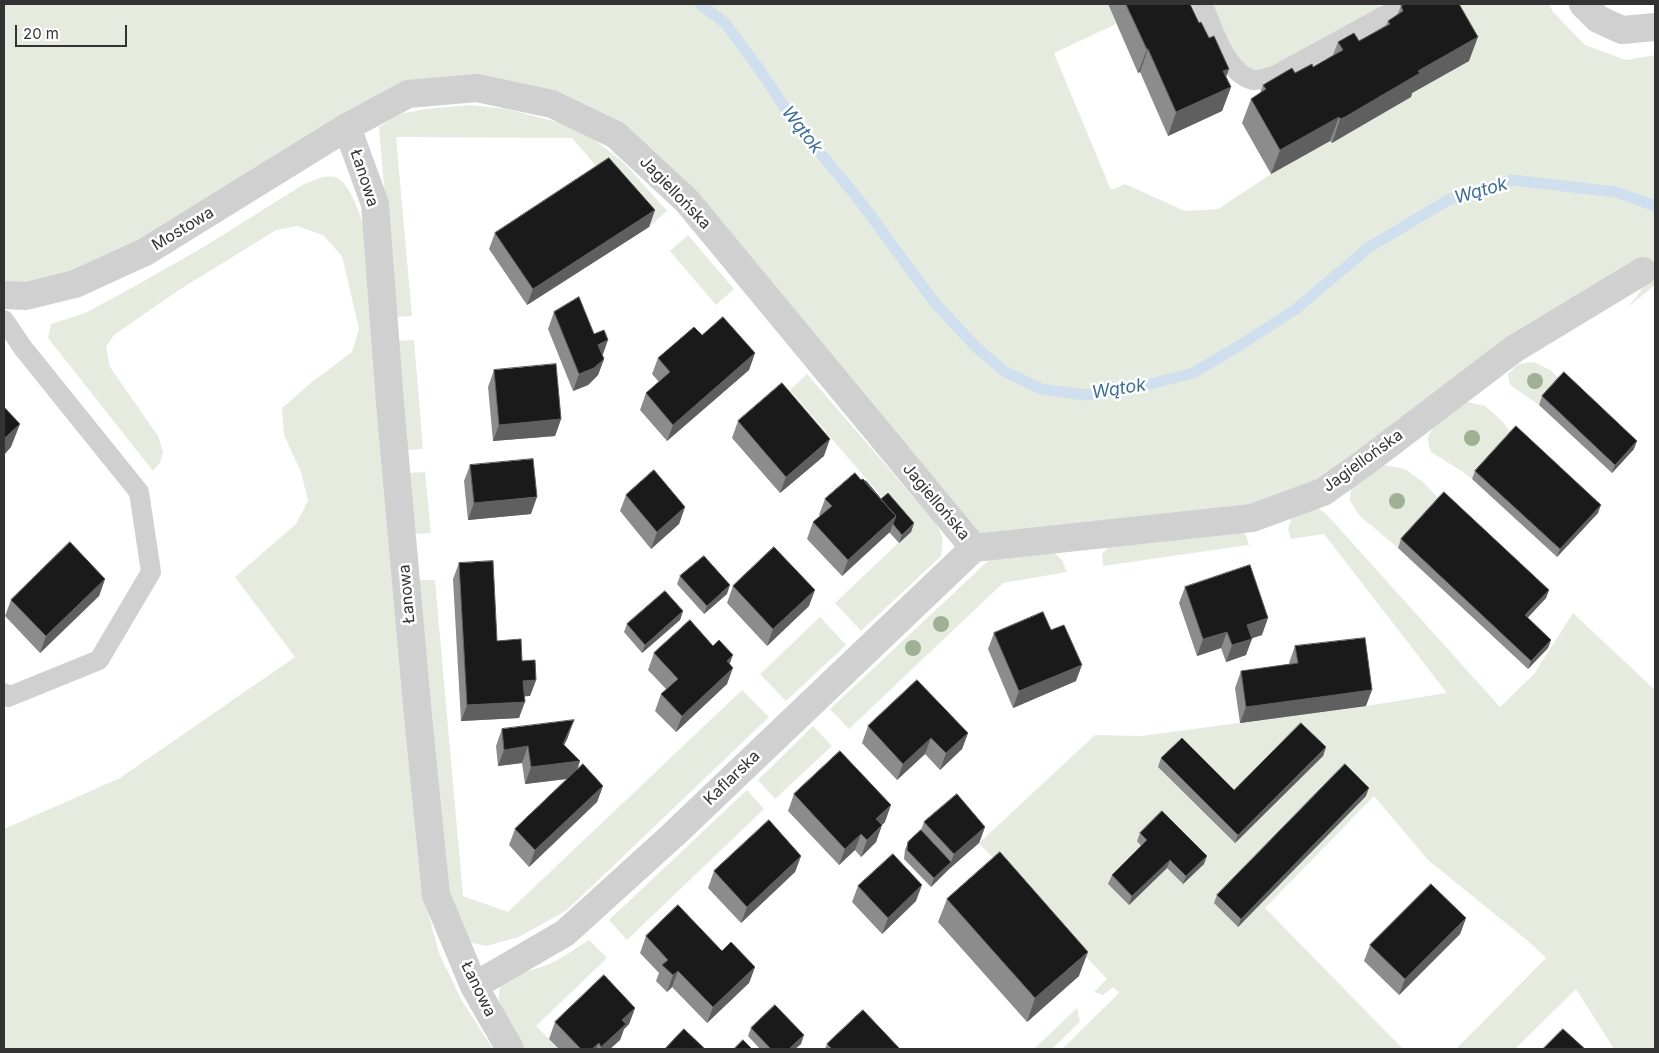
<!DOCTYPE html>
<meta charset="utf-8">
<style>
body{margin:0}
#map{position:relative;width:1659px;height:1053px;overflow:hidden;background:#fff;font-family:Inter,sans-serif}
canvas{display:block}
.frame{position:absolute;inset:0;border:5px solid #333;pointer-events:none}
.scale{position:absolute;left:15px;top:25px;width:112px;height:22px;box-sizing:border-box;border:2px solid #333;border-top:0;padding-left:6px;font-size:15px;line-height:18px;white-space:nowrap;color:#333;-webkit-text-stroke:4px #fff;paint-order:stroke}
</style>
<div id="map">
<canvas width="1659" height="1053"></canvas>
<div class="frame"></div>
<div class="scale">20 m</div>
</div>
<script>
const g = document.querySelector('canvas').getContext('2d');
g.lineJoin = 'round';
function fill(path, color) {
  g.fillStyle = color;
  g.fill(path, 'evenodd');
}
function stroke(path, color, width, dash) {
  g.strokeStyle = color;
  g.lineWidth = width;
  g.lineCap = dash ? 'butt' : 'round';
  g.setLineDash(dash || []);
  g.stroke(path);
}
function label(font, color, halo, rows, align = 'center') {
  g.font = font + ' Inter,sans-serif';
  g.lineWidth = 5;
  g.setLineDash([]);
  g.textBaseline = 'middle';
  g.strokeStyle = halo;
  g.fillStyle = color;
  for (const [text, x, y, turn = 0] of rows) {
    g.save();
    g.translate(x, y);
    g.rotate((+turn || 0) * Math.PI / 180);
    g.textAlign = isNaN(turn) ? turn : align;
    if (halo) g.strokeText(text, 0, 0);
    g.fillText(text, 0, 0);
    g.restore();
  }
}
fill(new Path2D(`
 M5 4H696L723 25 760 73 791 120 858 202 932 303 974 349 1002 373 1041 392 1083 397 1123 394 1194 374 1298 310 1369 249 1448 203 1512 182 1615 194 1655 208V285L1628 307C1638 295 1646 286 1649 270L1321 488 1251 514 985 540 689 198 552 99 406 90 74 279 4 289Z
 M704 4H1108L1116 24 1054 53 1111 190 1125 184 1185 211 1218 209 1271 174 1330 141 1332 143 1336 140 1411 97 1410 95 1452 4H1549L1553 12 1585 45 1626 60 1655 55V202L1617 190 1512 177 1446 198 1367 246 1294 307 1192 369 1123 388 1084 391 1042 386 1006 369 977 345 937 301 863 199 796 119 764 70 727 21Z
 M1206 4H1379L1383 12 1274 71 1242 70Z
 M470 105 507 109 557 122 590 136 625 164 667 211 649 227 572 138 396 137 412 316 395 317 379 127 399 114 426 109Z
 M323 177C326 177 331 176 335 177 350 182 360 215 365 229L423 894 439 953 462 1001 493 1049H4V829L120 778 295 657 235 577 296 524 308 501 301 472 284 435 282 408 312 382 352 352 359 329 342 256 323 235 297 226 276 230 179 290 114 335 106 347 110 367 158 436 163 452 160 463 153 471 48 338 51 324 85 313 126 291 202 248 304 184Z
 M688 235 734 289 716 305 670 251Z
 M414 340 423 449 407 450 398 341Z
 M1534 362 1550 370 1561 380 1539 405 1510 385 1508 374 1518 364Z
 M807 374 929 515C941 530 945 536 941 556L861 631 835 603 911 531 790 390Z
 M1468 402 1485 406 1501 420 1513 435 1472 479 1463 472 1431 452C1430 449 1428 444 1428 440 1429 424 1456 410 1468 402Z
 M1384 465 1405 469 1423 482 1441 501 1398 548 1360 516 1350 501 1351 489 1366 476Z
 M425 472 431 533 414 534 409 473Z
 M1315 507 1321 510 1328 516 1500 707 1534 674 1573 613 1655 690V1049H1614L1576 989 1515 1049H1456L1546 958 1528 941 1428 860 1374 796 1265 908 1403 1049H1062L1119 993 1113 987 1103 995 1094 992 1107 979 979 843 1095 735 1141 736 1366 706 1447 693 1324 534 1291 539 1288 529 1291 519 1305 510Z
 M1240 530 1246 535 1249 545 1103 566 1102 554 1109 546Z
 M1055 553 1062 560 1067 572 1003 583 849 729 830 709 989 560Z
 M419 580H435L463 896 508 912 742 690 769 717 567 910 519 937 486 946 472 943 461 930 447 896Z
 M820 617 846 645 786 701 760 674Z
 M813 726 832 746 775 799 758 780Z
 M747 790 764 809 627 940 609 920Z
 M589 940 607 958 536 1026 559 1049H525C514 1034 483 992 509 978 522 971 537 970 549 964 563 958 576 948 589 940Z
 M1077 1008 1080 1022 1052 1049H1034Z`), '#e5ecdf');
stroke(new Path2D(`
 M700 4 725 23 762 73 792 119 860 201 934 302 976 347 1004 371 1041 389 1084 395 1123 391 1193 373 1237 347 1296 309 1368 248 1448 200 1512 180 1616 192 1655 206`), '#cfdfee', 11);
stroke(new Path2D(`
 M1202 4C1213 27 1225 73 1253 80 1259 81 1269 77 1276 75L1406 4
 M4 320 23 348 139 492 151 572 99 660 8 697 4 693`), '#d0d0d0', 20);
stroke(new Path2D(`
 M1583 4 1598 19 1622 30 1655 27
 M347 127 375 204 390 403 418 716 436 895 474 986 510 1049
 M4 295 26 296 75 284 145 252 347 127 408 94 477 88 552 104 616 135 687 201 974 548 1252 518 1323 492 1364 463 1514 349 1643 271
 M474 986 565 933 673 835 974 548`), '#d0d0d0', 28);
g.fillStyle = '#9fb095';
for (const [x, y] of [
 [1535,381],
 [1472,438],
 [1397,501],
 [941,624],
 [913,648]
]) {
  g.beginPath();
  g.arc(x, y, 8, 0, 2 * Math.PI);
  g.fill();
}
fill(new Path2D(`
 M1108 4H1190L1199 23 1229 69 1226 77 1231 87 1222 111 1168 136 1140 72 1138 73Z
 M1401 6 1469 61 1412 93 1411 97 1336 140 1332 143 1330 141 1271 174 1242 123 1251 99 1260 93 1263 85 1313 67 1333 55 1338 42 1359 41 1386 25 1388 21 1397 15Z
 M655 210 649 227 527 305 489 249 495 233Z
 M554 312 603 356 604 359 598 375 588 385 573 391 548 329Z
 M702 335 755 353 749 370 667 441 640 410 646 393 659 382 652 374 658 358Z
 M494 370 561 419 555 436 493 441 488 387Z
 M1542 396 1634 449 1612 473 1539 405Z
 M738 421 824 456 780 493 732 438Z
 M470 465 531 514 468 520 464 481Z
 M1475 471 1598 513 1557 557 1472 479Z
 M626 495 685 507 679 524 651 549 620 511Z
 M825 499H881L914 523 911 532 899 543 889 532 842 576 807 539 813 522 820 516 819 515Z
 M1401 539 1549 590 1546 598 1527 618 1551 640 1548 648 1528 669 1398 548Z
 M459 563 497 641 522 661 536 680 530 696H524L519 718 461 721 453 579Z
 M680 576 727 594 704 614 677 584Z
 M105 579 99 596 40 653 5 616 11 600Z
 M733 586 809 606 767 646 727 603Z
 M1185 587 1262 635 1251 638 1246 655 1226 662 1221 648 1197 656 1179 603Z
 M683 611 680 620 642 653 624 632 627 624Z
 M1051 630 1076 681 1013 708 988 649 994 633Z
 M713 646 730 664 727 684 676 732 655 711 661 694 667 690 648 670 654 653Z
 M1295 646 1366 706 1240 723 1235 688 1241 671 1290 664 1289 663Z
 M868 726 968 733 962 749 940 770 925 754 897 780 862 743Z
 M502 729 568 737 564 745 580 761 577 770 603 786 597 802 529 867 509 845 515 829 567 779 525 784 522 763 498 766 496 746Z
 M1326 747 1323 756 1235 843 1158 767 1161 758 1234 790Z
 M794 794 885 822 882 825 876 842 861 857 855 850 839 865 788 811Z
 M1366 796 1238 927 1214 903 1217 895Z
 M924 822 985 827 979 843 948 870 931 887 904 859 905 850 908 842 921 830Z
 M1140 833 1204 864 1183 884 1167 868 1129 905 1108 884 1112 875 1141 846 1137 841Z
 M801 856 795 872 741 923 708 888 714 871Z
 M858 886 916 901 882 934 852 902Z
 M947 899 1079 976 1027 1022 938 922Z
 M1466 918 1460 934 1399 995 1364 961 1370 945Z
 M646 936 722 951 755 967 749 983 707 1023 672 987 667 992 656 981 659 973 640 953Z
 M635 1008 629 1024 624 1029 620 1040 610 1049H559L549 1039 555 1022Z
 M751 1028 801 1044 795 1049H760L748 1036Z
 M827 1044 900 1049H825Z`), '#8c8c8c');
fill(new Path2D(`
 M1478 37 1469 61 1412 93 1411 97 1332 143 1340 119 1418 71Z
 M1147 49H1148L1140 72 1138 73Z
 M1229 69 1220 92 1231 87 1222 111 1168 136 1176 112 1223 71Z
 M1339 117 1330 141 1271 174 1280 150Z
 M655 210 649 227 527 305 533 289Z
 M608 340 602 357 598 345Z
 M755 353 749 370 667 441 673 425Z
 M604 359 598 375 588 385 573 391 579 374Z
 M561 419 555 436 493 441 499 425Z
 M20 424 11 447 4 455V439Z
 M830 439 824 456 780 493 786 477Z
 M1637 441 1634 449 1612 473 1615 465Z
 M537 497 531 514 468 520 474 503Z
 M1601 505 1598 513 1557 557 1560 549Z
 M685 507 679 524 651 549 657 532Z
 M896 516 890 532 842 576 848 560Z
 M914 523 911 532 899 543 902 535Z
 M105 579 99 596 40 653 46 636Z
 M730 585 727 594 704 614 707 606Z
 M815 590 809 606 767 646 773 629Z
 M1549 590 1546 598 1522 624 1525 615Z
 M683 611 680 620 642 653 645 645Z
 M1268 618 1262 635 1241 642 1247 625Z
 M1227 632 1221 648 1197 656 1203 639Z
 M1252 639 1246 655 1226 662 1232 645Z
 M1551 640 1548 648 1528 669 1531 661Z
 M733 655 727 671V661Z
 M1082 665 1076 681 1013 708 1019 691Z
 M733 668 727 684 676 732 682 716Z
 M536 680 530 696 517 697 523 681Z
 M1372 690 1366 706 1240 723 1246 707Z
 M525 702 519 718 461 721 467 705Z
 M574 720 568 737 557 761 563 744Z
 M968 733 962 749 940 770 946 753Z
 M931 738 925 754 897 780 903 764Z
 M528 746 522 763 498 766 504 750Z
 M1326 747 1323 756 1235 843 1238 835Z
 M580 761 574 778 525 784 531 767Z
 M603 786 597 802 529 867 535 850Z
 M1369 788 1366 796 1238 927 1241 919Z
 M891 805 885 822 870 836 876 819Z
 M882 825 876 842 861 857 867 840Z
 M985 827 979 843 948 870 954 854Z
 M861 834 855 850 839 865 845 849Z
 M801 856 795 872 741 923 747 907Z
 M1207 856 1204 864 1183 884 1186 876Z
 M1170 860 1167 868 1129 905 1132 896Z
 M951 862 948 870 931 887 934 878Z
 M922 885 916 901 882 934 888 918Z
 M1466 918 1460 934 1399 995 1405 979Z
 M1088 952 1079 976 1027 1022 1035 998Z
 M755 967 749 983 707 1023 713 1007Z
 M678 971 672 987 667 992 673 975Z
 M635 1008 629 1024 624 1029 620 1040 610 1049H601V1047L622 1020Z
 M804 1035 801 1044 795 1049H789Z
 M599 1043 596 1049H592Z`), '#5f5f5f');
const building = new Path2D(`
 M1126 4H1190L1199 23 1201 22 1209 38 1214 36 1229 69 1223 71 1231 87 1176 112 1148 49H1147Z
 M1405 4H1459L1478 37 1418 71 1420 73 1345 117 1340 119 1339 117 1280 150 1251 99 1266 89 1263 85 1292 68 1295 73 1312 64 1313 67 1343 50 1338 42 1354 33 1359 41 1390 24 1388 21 1403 11 1401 6Z
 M609 158 655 210 533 289 495 233Z
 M579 297 594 334 604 330 608 340 598 345 604 359 594 368 579 374 554 312Z
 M723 317 755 353 673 425 646 393 670 372 658 358 694 327 702 335Z
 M556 364 561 419 499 425 494 370Z
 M1564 372 1637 441 1615 465 1542 396Z
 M782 383 830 439 786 477 738 421Z
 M4 407 20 424 4 439Z
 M1516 426 1601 505 1560 549 1475 471Z
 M533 459 537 497 474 503 470 465Z
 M654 470 685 507 657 532 626 495Z
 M855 473 861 480 863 479 896 516 848 560 813 522 832 506 825 499Z
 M866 481 881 499 888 493 914 523 902 535 893 524 896 516 865 482Z
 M1444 492 1549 590 1525 615 1551 640 1531 661 1401 539Z
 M70 542 105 579 46 636 11 600Z
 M774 547 815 590 773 629 733 586Z
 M704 556 730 585 707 606 680 576Z
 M493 561 497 641 521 639 522 661 535 660 536 680 523 681 525 702 467 705 459 563Z
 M1250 565 1268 618 1247 625 1252 639 1232 645 1227 632 1203 639 1185 587Z
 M665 591 683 611 645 645 627 624Z
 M1043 612 1051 630 1064 625 1082 665 1019 691 994 633Z
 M690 620 713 646 719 640 733 655 727 661 733 668 682 716 661 694 678 679 654 653Z
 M1365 638 1372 690 1246 707 1241 671 1298 663 1295 646Z
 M917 680 968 733 946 753 931 738 903 764 868 726Z
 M574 720 563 744 580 761 531 767 528 746 504 750 502 729Z
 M1301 723 1326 747 1238 835 1161 758 1182 738 1234 790Z
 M840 751 891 805 876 819 882 825 867 840 861 834 845 849 794 794Z
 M583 764 603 786 535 850 515 829Z
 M1345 764 1369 788 1241 919 1217 895Z
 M957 794 985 827 954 854 924 822Z
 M1162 811 1207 856 1186 876 1170 860 1132 896 1112 875 1147 840 1140 833Z
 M769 820 801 856 747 907 714 871Z
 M921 830 951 862 934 878 907 850 908 842Z
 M1000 852 1088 952 1035 998 947 899Z
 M893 854 922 885 888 918 858 886Z
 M1431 884 1466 918 1405 979 1370 945Z
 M678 905 722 951 731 942 755 967 713 1007 678 971 673 975 662 965 668 960 646 936Z
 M604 975 635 1008 622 1020 626 1024 601 1047 599 1043 592 1049H581L555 1022Z
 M775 1005 804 1035 789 1049H771L751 1028Z
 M863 1010 900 1049H832L827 1044Z
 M684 1029 705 1049H665Z
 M1563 1029 1585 1049H1543Z
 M743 1040 752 1049H734Z`);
fill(building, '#1a1a1a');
stroke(building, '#5f5f5f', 1);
label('16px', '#333', '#fff', [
 ["Łanowa",364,178,72],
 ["Jagiellońska",675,193,46],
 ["Mostowa",183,229,-31],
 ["Jagiellońska",1363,461,-36],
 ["Jagiellońska",936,502,50],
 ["Łanowa",407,594,-95],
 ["Kaflarska",732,778,-44],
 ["Łanowa",478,989,64]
]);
label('italic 18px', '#3e6d98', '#fff', [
 ["Wątok",802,130,52],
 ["Wątok",1481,191,-16],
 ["Wątok",1119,389,-9]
]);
</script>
